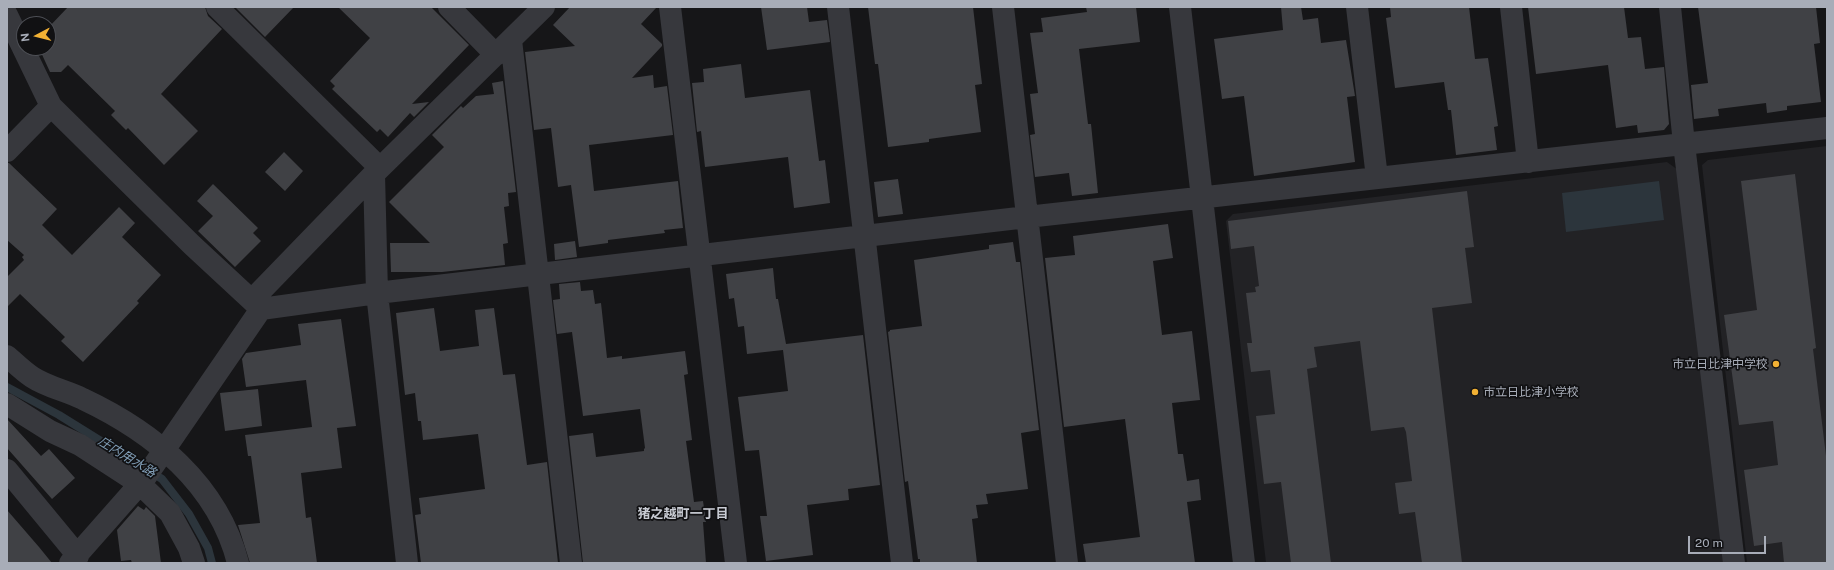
<!DOCTYPE html>
<meta charset="utf-8">
<style>
body{margin:0}
#map{position:relative;width:1834px;height:570px;overflow:hidden;background:#161618;font-family:"Public Sans",sans-serif}
canvas{display:block}
.frame{position:absolute;inset:0;border:8px solid #a8adb8;pointer-events:none}
.north{position:absolute;left:16px;top:16px;width:40px;height:40px;box-sizing:border-box;background:#111113;border:1px solid #4d4f55;border-radius:50%;rotate:263deg;font-size:11px;font-weight:700;line-height:16px;text-align:center;color:#a8adb8}
.north::after{content:'';display:block;margin:auto;width:14px;height:18px;background:#f2b134;clip-path:polygon(50% 0,100% 100%,50% 72%,0 100%)}
.scale{position:absolute;left:1688px;top:536px;width:78px;height:18px;box-sizing:border-box;border:2px solid #a8adb8;border-top:0;padding-left:5px;font-size:12px;line-height:14px;white-space:nowrap;color:#a8adb8;-webkit-text-stroke:3px #111113;paint-order:stroke}
</style>
<div id="map">
<canvas width="1834" height="570"></canvas>
<div class="frame"></div>
<div class="north">N</div>
<div class="scale">20 m</div>
</div>
<script>
const g = document.querySelector('canvas').getContext('2d');
g.lineJoin = 'round';
function fill(path, color) {
  g.fillStyle = color;
  g.fill(path, 'evenodd');
}
function stroke(path, color, width, dash) {
  g.strokeStyle = color;
  g.lineWidth = width;
  g.lineCap = dash ? 'butt' : 'round';
  g.setLineDash(dash || []);
  g.stroke(path);
}
function label(font, color, halo, rows, align = 'center') {
  g.font = font + ' "Public Sans","Noto Sans JP",sans-serif';
  g.lineWidth = 3.5;
  g.setLineDash([]);
  g.textBaseline = 'middle';
  g.strokeStyle = halo;
  g.fillStyle = color;
  for (const [text, x, y, turn = 0] of rows) {
    g.save();
    g.translate(x, y);
    g.rotate((+turn || 0) * Math.PI / 180);
    g.textAlign = isNaN(turn) ? turn : align;
    if (halo) g.strokeText(text, 0, 0);
    g.fillText(text, 0, 0);
    g.restore();
  }
}
fill(new Path2D(`
 M1827 146V563H1747L1702 165 1708 160Z
 M1667 162 1678 170 1724 563H1266L1226 221 1233 214Z`), '#222225');
fill(new Path2D(`
 M1659 181 1664 220 1566 232 1562 193Z`), '#2c353c');
stroke(new Path2D(`
 M7 387 59 415 162 479 189 514 208 548 212 563`), '#2c353c', 8);
fill(new Path2D(`
 M68 7H205L208 16 222 29 161 94 198 131 164 165 128 128 126 130 111 115 115 111 68 65 61 72H50L39 48H48V28Z
 M235 7H294L265 37Z
 M338 7H431L469 45 412 104 429 102 414 117 410 113 388 137 380 129 377 132 332 89 335 86 330 81 370 38Z
 M570 7H657L641 24 662 44V46L632 78 653 75 654 88 667 86 673 135 589 145 594 191 678 181 683 228 664 230 665 233 608 240V243L579 247 571 185 558 187 551 128 534 130 525 52 575 46 553 25Z
 M761 7H807L809 22 827 20 830 42 767 50Z
 M868 7H973L982 84 975 85 981 132 929 139V142L888 147 878 64H875Z
 M1086 7H1136L1140 42 1079 49 1088 124H1091L1098 193 1072 196 1069 173 1035 177 1030 135 1035 134 1030 94 1038 93 1030 33 1043 32 1041 18 1087 12Z
 M1281 7H1301L1303 20 1318 18 1321 43 1346 40 1355 96 1347 97 1355 162 1254 176 1244 96 1222 99 1214 39 1283 30Z
 M1390 7H1469L1475 59 1488 58 1498 126 1494 127 1497 150 1456 155 1451 110H1448L1444 82 1395 88 1386 18 1391 17Z
 M1528 7H1624L1628 38 1641 37 1645 69 1664 67 1669 124 1664 130 1638 133 1637 125 1616 128 1608 65 1536 74Z
 M1698 7H1816L1820 43 1814 44 1821 102 1787 106V110L1767 113 1766 103 1718 109 1719 116 1694 119 1691 85 1708 83Z
 M741 64 745 98 810 90 819 161 825 160 830 203 794 208 788 157 705 167 701 131 697 132 692 83 704 82 703 69Z
 M503 81 516 192 508 193 509 206 504 207 508 243 503 244 505 265 442 272H391L390 243H430L389 202 444 147 432 135 461 106 463 108 476 96 494 94 492 83Z
 M284 152 303 171 285 191 265 172Z
 M7 163H9L57 209 42 225 72 255 119 207 135 223 122 237 161 275 137 301 139 303 83 362 61 341 65 337 20 294 7 307V277L24 260 22 257 24 255 7 240Z
 M1795 174 1816 348 1813 349 1827 464V563H1784L1782 542 1754 546 1744 470 1778 465 1773 421 1739 425 1724 315 1757 310 1741 181Z
 M898 179 903 214 878 217 874 182Z
 M213 184 258 228 253 233 261 241 235 267 198 231 213 216 197 201Z
 M1467 191 1474 247 1465 248 1472 303 1432 308 1462 563H1422L1415 512 1399 514 1395 483 1412 481 1406 432 1404 427 1371 431 1360 341 1314 347 1317 367 1307 369 1331 563H1291L1281 482 1264 484 1256 416 1275 414 1270 370 1251 372 1247 343H1252L1246 293 1256 292 1255 287 1259 286 1254 246 1231 249 1228 221Z
 M1168 224 1173 258 1153 261 1162 335 1192 331 1200 400 1172 403 1178 454H1183L1187 481 1199 479 1201 500 1187 502 1195 563H1086L1083 544 1140 537 1125 419 1064 427 1045 258 1075 255 1073 236Z
 M575 241 577 257 555 260 554 244Z
 M1013 242 1016 262H1020L1039 430 1021 433 1028 489 986 494 988 504 976 505 978 518 972 519 977 563H920V559H918L908 481 905 482 888 332 890 331V330L922 326 914 260 989 249V245Z
 M773 268 776 299H778L786 344 863 335 880 485 848 489 849 500 807 505 813 555 766 561 760 516H767L759 450 745 451 738 397 788 391 783 350 747 354 744 326 738 327 734 298 729 299 726 274Z
 M580 282 581 291 593 290 595 304 601 303 607 358 622 356V359L685 351 688 374 684 375 692 440 686 441 694 502 703 501 706 522H703L706 563H583L569 436 593 433 596 457 644 451V449L645 448 640 409 583 416 572 332 557 334 553 300 560 299 559 284Z
 M434 308 440 351 479 346 475 310 494 308 503 375 515 374 527 465 547 462 558 563H421L415 515 421 514 419 498 485 489 478 434 423 440 421 421H418L415 393 405 395 396 313Z
 M341 319 356 426 337 428 342 468 301 473 306 518 311 517 317 563H250L238 525 260 523 251 456H248L245 435 312 427 306 380 246 387 242 359 246 353 301 345 298 324Z
 M258 389 262 426 225 431 220 393Z
 M7 419 41 456 49 449 75 478 52 499 7 448Z
 M138 506 144 510 146 507 155 516 161 563H132L131 560 121 561 117 530Z
 M7 510 39 547 52 563H7Z`), '#404145');
stroke(new Path2D(`
 M217 7 380 168
 M449 7 496 55
 M670 7 736 563
 M838 7 902 563
 M1003 7 1067 563
 M1180 7 1244 563
 M1357 7 1377 178
 M1511 7 1528 162
 M1670 7 1684 144 1734 563
 M7 15 51 106 192 245 261 309
 M511 40 571 563
 M7 151 51 106
 M374 174 377 293 407 563
 M252 300 374 174 544 7
 M7 356C15 363 23 371 32 377 47 387 67 391 83 399 153 432 218 484 238 563
 M7 404 50 431 80 445 140 484 170 513 189 548 194 563
 M7 470 78 556
 M70 563 145 478 261 309 377 293 1027 217 1827 128`), '#37383d', 22);
for (const [x, y, r, color] of [
 [1776,364,4,"#f2b134"],
 [1475,392,4,"#f2b134"]
]) {
  const dot = new Path2D();
  dot.arc(x, y, r, 0, 2 * Math.PI);
  g.fillStyle = color;
  g.fill(dot);
  stroke(dot, '#111113', 1.5);
}
label('12px', '#a8adb8', '#111113', [
 ["市立日比津中学校",1768,364],
 ["市立日比津小学校",1483,392,"left"]
], 'right');
label('italic 13px', '#7f9bb3', '#111113', [
 ["庄内用水路",127,457,32]
]);
label('bold 13px', '#c9ccd4', '#111113', [
 ["猪之越町一丁目",683,514]
]);
</script>
